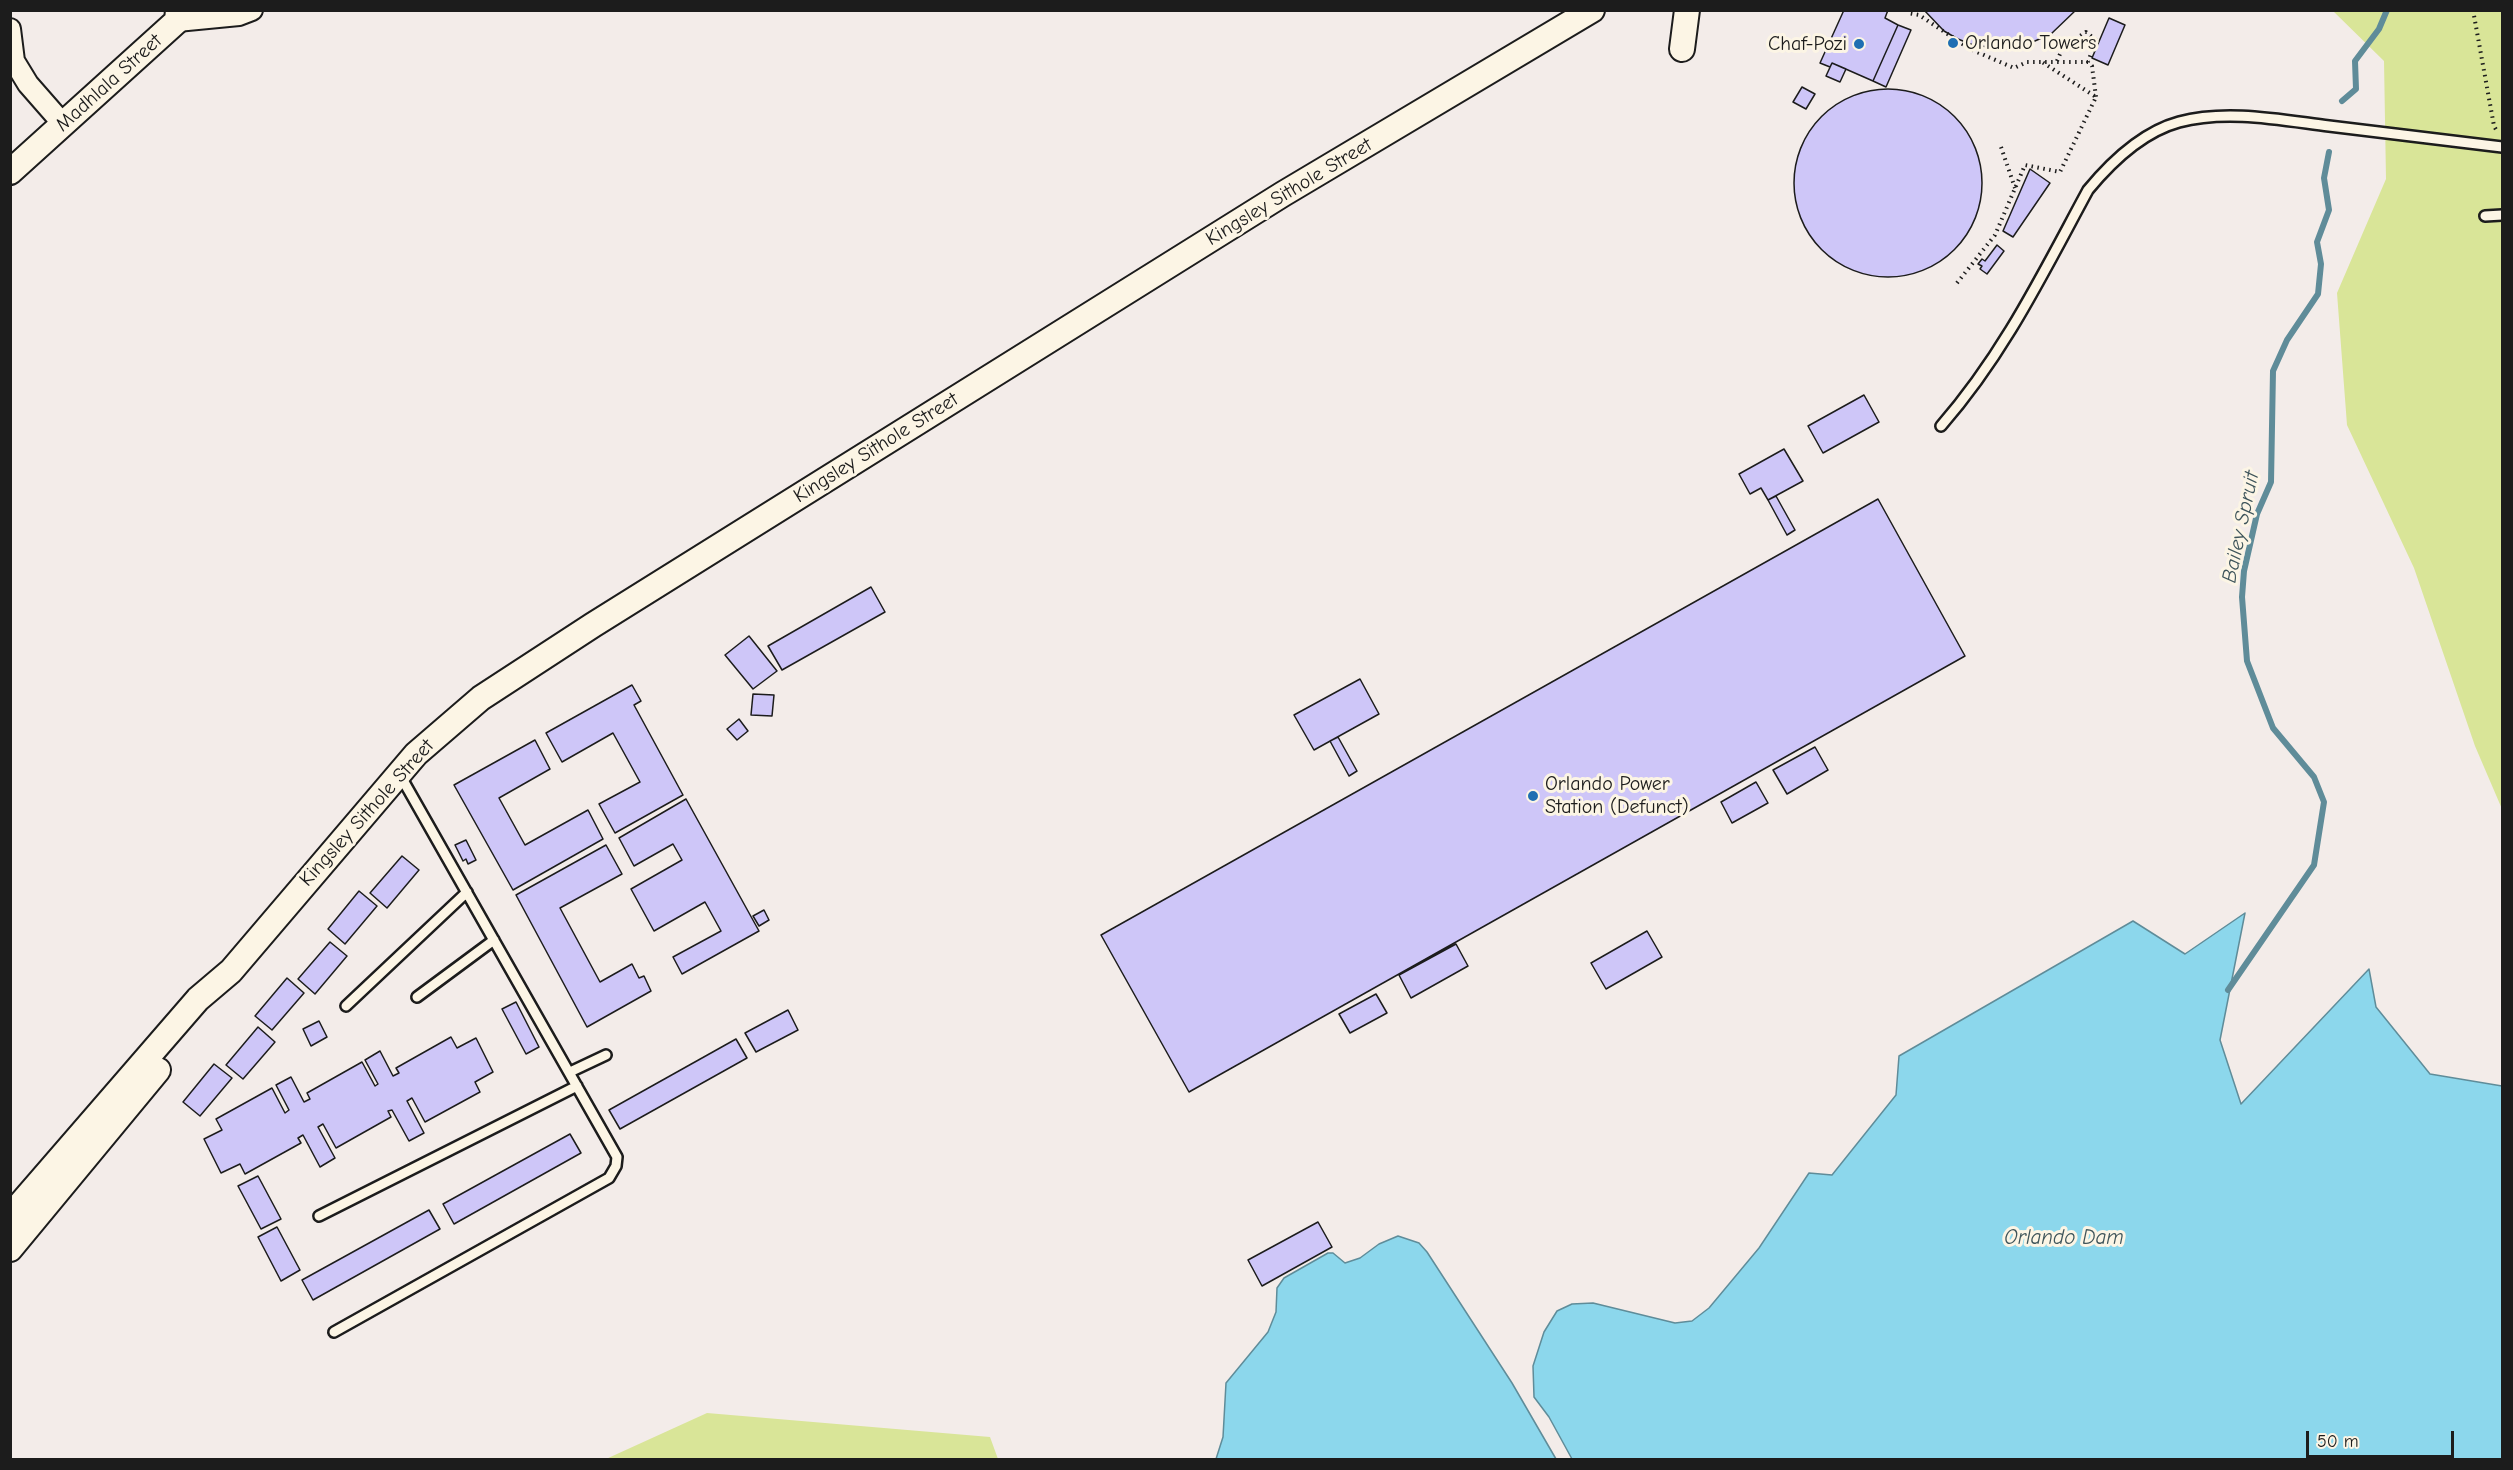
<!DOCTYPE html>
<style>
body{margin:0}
#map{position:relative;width:2513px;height:1470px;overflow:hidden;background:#f3ece9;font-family:"Comic Neue",sans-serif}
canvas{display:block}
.frame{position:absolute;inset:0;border:12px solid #1c1c1c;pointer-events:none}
.scale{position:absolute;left:2306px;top:1431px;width:148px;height:27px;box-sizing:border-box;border:3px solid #1c1c1c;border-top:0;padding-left:8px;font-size:18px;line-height:21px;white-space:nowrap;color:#1c1c1c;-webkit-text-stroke:4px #fcf5e5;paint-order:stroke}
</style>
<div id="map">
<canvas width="2513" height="1470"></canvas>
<div class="frame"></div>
<div class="scale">50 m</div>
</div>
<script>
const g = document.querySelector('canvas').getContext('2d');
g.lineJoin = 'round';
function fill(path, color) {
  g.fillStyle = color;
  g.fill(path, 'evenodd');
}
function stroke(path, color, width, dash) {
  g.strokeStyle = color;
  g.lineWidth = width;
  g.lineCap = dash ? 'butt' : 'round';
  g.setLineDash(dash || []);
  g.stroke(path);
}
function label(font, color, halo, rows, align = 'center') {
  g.font = font + ' "Comic Neue",sans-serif';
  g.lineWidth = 6;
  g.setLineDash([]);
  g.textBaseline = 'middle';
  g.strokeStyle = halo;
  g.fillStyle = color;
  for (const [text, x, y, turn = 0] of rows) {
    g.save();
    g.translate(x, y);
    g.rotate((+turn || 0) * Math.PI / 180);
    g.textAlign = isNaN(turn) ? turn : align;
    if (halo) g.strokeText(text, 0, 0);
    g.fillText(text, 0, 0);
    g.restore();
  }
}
fill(new Path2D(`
 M2333 11H2502V809L2475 746 2414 568 2347 425 2337 293 2386 179 2384 61Z
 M707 1413 990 1437 998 1459H606Z`), '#d9e598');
const water = new Path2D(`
 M2245 913 2220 1040 2241 1104 2369 969 2376 1007 2430 1074 2502 1086V1459H1572L1549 1417 1534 1397 1533 1366 1544 1332 1557 1311 1572 1304 1593 1303 1675 1323 1692 1321 1709 1308 1759 1248 1809 1173 1832 1175 1896 1095 1899 1056 2133 921 2185 954Z
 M1398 1236 1419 1243 1427 1252 1512 1383 1556 1459H1216L1223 1437 1226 1383 1268 1332 1276 1312 1277 1288 1284 1278 1328 1253H1333L1345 1263 1360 1258 1379 1244Z`);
fill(water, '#8cd7ec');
stroke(water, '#5f8c99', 1.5);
stroke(new Path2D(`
 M2342 101 2356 89 2355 61 2379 29 2387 10
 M2228 990 2314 865 2324 802 2314 777 2273 728 2247 661 2242 597 2244 571 2257 514 2271 482 2273 371 2287 340 2318 294 2321 264 2317 242 2329 210 2324 178 2329 152`), '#5f8c99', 6);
const building = new Path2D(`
 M1844 10H1888L1885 18 1898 25 1873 81 1832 63 1830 67 1820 63Z
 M1924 10H2076L2051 34 2021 47 2005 49 1973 45 1958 39 1944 31Z
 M2109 18 2125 25 2108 65 2092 58Z
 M1898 25 1911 30 1886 87 1873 81Z
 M1832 63 1846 69 1840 82 1826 76Z
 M1802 87 1815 94 1806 109 1793 102Z
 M1794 183a94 94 0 1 1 188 0a94 94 0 1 1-188 0Z
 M2030 169 2050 183 2013 237 2003 231Z
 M1997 245 2004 251 1987 274 1980 269 1982 266 1978 264 1982 259 1985 261Z
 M1864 395 1879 422 1823 453 1808 426Z
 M1784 449 1803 481 1768 500 1761 488 1750 494 1739 474Z
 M1776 496 1795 530 1787 535 1768 500Z
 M1878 499 1965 656 1189 1092 1101 935Z
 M871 587 885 612 782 670 768 646Z
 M749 636 777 671 753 689 725 655Z
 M1360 679 1379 714 1314 750 1294 715Z
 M632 685 641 701 634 705 683 795 615 833 599 804 640 782 613 733 562 762 546 733Z
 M753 694 774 695 772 716 751 715Z
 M739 719 748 731 737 740 727 729Z
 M1338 737 1357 771 1349 776 1330 741Z
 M535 740 550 769 499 798 525 845 588 810 603 839 513 890 454 785Z
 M1815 747 1828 770 1787 794 1773 770Z
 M1756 782 1768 803 1732 823 1721 802Z
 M686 799 759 931 682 974 673 957 721 931 705 902 654 931 631 889 682 860 673 844 634 866 619 838Z
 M466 840 476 860 468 864 466 859 463 861 455 845Z
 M606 845 622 874 560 908 600 982 632 964 639 978 644 976 651 991 587 1027 516 895Z
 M402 856 419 870 387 908 370 893Z
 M359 891 377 906 345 944 328 929Z
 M764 910 769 920 759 926 753 916Z
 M1647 931 1662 957 1606 989 1591 963Z
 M330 942 347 956 315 994 298 979Z
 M1456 944 1468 966 1411 998 1399 975Z
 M287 978 304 993 272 1030 255 1016Z
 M1376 994 1387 1013 1350 1033 1339 1014Z
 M516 1002 539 1047 526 1054 502 1009Z
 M788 1010 798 1030 756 1052 745 1033Z
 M319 1021 327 1037 311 1046 303 1029Z
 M258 1027 275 1042 243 1079 226 1065Z
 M451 1037 457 1048 476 1038 493 1072 475 1082 480 1092 425 1122 412 1098 407 1101 424 1133 409 1141 392 1110 388 1111 391 1117 336 1148 323 1124 318 1127 335 1158 320 1167 303 1135 298 1138 301 1143 245 1174 240 1164 221 1173 204 1139 222 1130 216 1119 272 1088 285 1113 289 1110 276 1085 291 1077 304 1102 310 1099 307 1093 362 1062 375 1086 378 1084 365 1060 380 1051 393 1076 399 1073 396 1068Z
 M736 1039 747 1058 620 1129 609 1110Z
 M214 1064 232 1078 200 1116 183 1102Z
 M570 1134 581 1153 454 1224 443 1204Z
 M258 1176 281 1219 261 1229 238 1186Z
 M429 1210 440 1229 313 1300 302 1280Z
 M1318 1222 1332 1247 1262 1286 1248 1260Z
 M277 1227 300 1270 281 1281 258 1237Z`);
fill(building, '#cec6f8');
stroke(building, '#1c1c1c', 1.5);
const service = new Path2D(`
 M2485 216 2502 215
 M1941 426C2004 354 2043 273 2088 190 2112 161 2142 132 2179 122 2227 109 2281 120 2329 126 2387 133 2445 140 2502 147
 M417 997 494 940
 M346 1006 467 892
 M570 1072 606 1055
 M319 1216 577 1086
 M334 1332 609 1178 616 1166 617 1157 400 775`);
const minor = new Path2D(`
 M177 21 239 15 252 10
 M10 29 14 61 28 84 63 124`);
const tertiary = new Path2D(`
 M1682 49 1687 10
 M10 172 177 21 178 10
 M10 1216 198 999 231 971 416 754 481 698 593 625 1283 194 1592 10
 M10 1249 158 1070`);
stroke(service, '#1c1c1c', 14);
stroke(minor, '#1c1c1c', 24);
stroke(tertiary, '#1c1c1c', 28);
stroke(new Path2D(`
 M1907 10 1908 13 1919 15 1970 49 2014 68 2027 62H2088
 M2473 10 2494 126 2498 133
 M2057 61 2063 47 2086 32 2096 40 2088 62 2092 66 2096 97
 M2001 147 2015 188
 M1957 283 1995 235 2025 165 2060 172 2096 97 2042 62`), '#1c1c1c', 4, [1.5, 4.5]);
stroke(service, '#fcf5e5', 9);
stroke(minor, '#fcf5e5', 20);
stroke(tertiary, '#fcf5e5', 24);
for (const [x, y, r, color] of [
 [1953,43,6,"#1f6fb2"],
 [1859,44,6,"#1f6fb2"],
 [1533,796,6,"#1f6fb2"]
]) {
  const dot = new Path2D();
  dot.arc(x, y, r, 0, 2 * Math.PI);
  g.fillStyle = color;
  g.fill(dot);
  stroke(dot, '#fcf5e5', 2);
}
label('20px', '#1c1c1c', '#fcf5e5', [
 ["Orlando Towers",1965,43],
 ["Chaf-Pozi",1847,44,"right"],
 ["Orlando Power",1545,784],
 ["Station (Defunct)",1545,807]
], 'left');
label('20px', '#1c1c1c', '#fcf5e5', [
 ["Madhlala Street",109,83,-42],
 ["Kingsley Sithole Street",1289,192,-31],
 ["Kingsley Sithole Street",876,448,-32],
 ["Kingsley Sithole Street",367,813,-48]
]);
label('italic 21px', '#3e545a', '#fcf5e5', [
 ["Bailey Spruit",2241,527,-78],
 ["Orlando Dam",2064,1238]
]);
</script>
